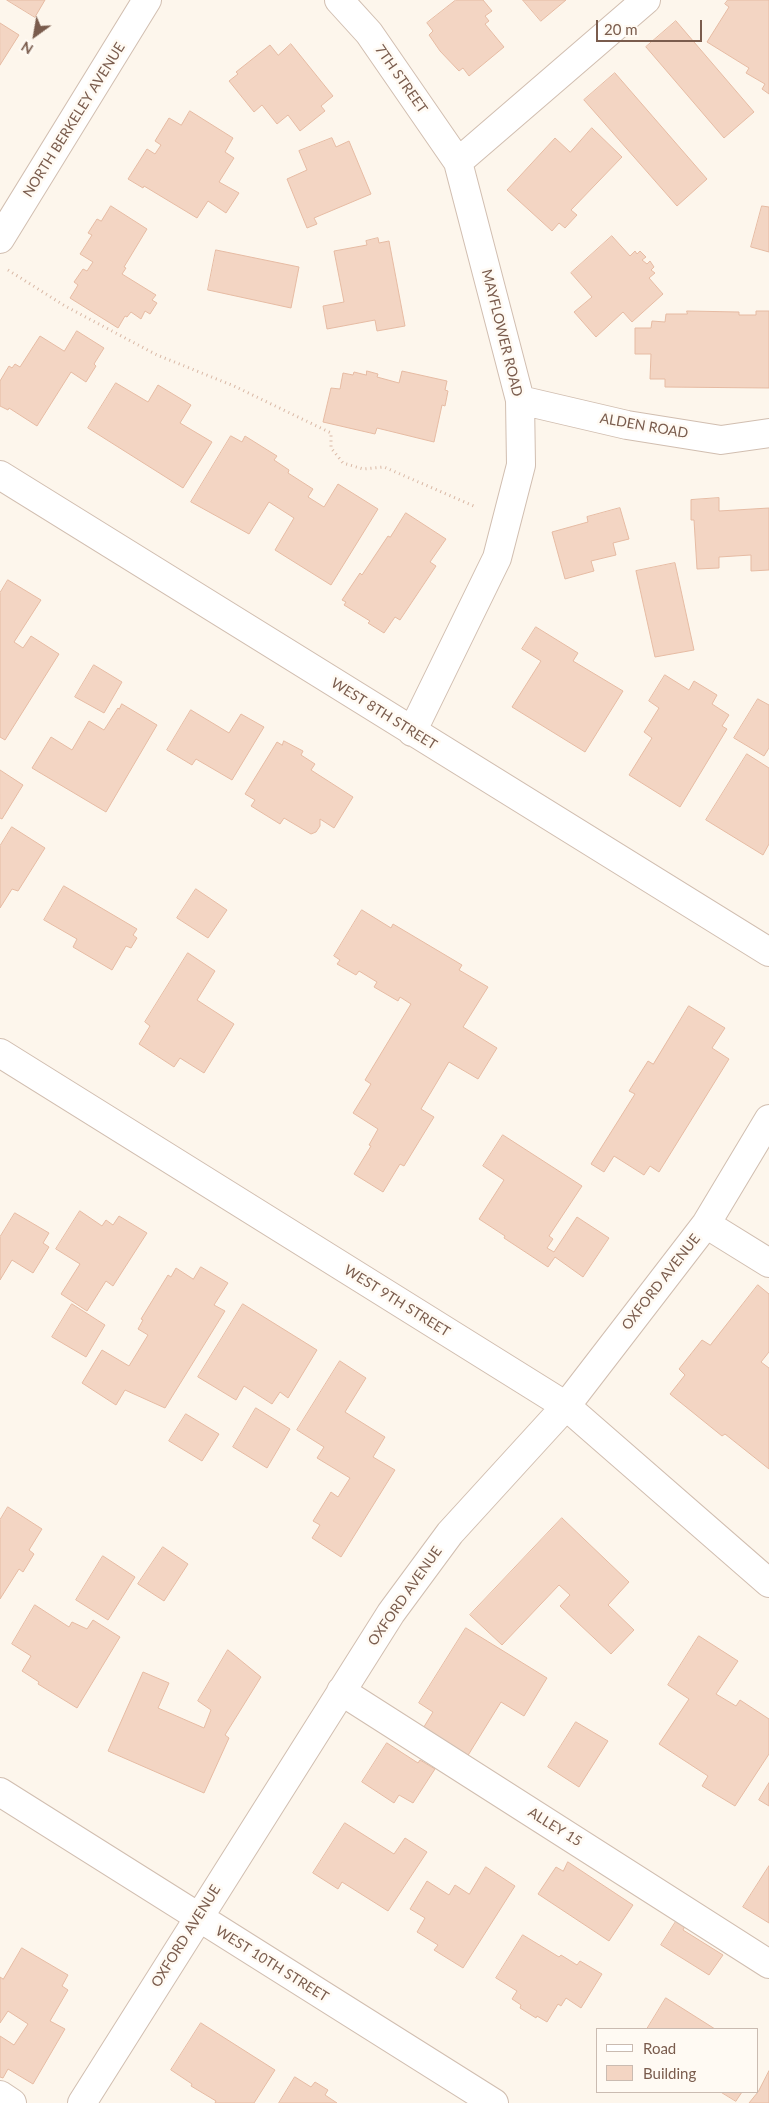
<!DOCTYPE html>
<style>
body{margin:0}
#map{position:relative;width:769px;height:2103px;overflow:hidden;background:#fdf6ec;font-family:Lato,sans-serif}
canvas{display:block}
.legend{position:absolute;left:596px;top:2028px;width:162px;height:65px;box-sizing:border-box;background:#fffaf3;border:1px solid #cabbb1;margin:0;padding:6px 9px;list-style:none;font-size:15px;color:#7a5c4d}
.legend li{display:flex;align-items:center;gap:10px;height:25px}
.legend b{width:25px;border:1px solid #cabbb1}
.north{position:absolute;left:10px;top:10px;width:50px;height:50px;-webkit-text-stroke:4px #fffaf3;paint-order:stroke;rotate:212deg;font-size:14px;font-weight:700;line-height:20px;text-align:center;color:#7a5c4d}
.north::after{content:'';display:block;margin:auto;width:18px;height:22px;background:#7a5c4d;clip-path:polygon(50% 0,100% 100%,50% 72%,0 100%)}
.scale{position:absolute;left:596px;top:20px;width:106px;height:22px;box-sizing:border-box;border:2px solid #7a5c4d;border-top:0;padding-left:6px;font-size:15px;line-height:18px;white-space:nowrap;color:#7a5c4d;-webkit-text-stroke:4px #fffaf3;paint-order:stroke}
</style>
<div id="map">
<canvas width="769" height="2103"></canvas>
<ul class="legend">
<li><b style="height:6px;background:#fff"></b>Road</li>
<li><b style="height:14px;background:#f3d5c3"></b>Building</li>
</ul>
<div class="north">N</div>
<div class="scale">20 m</div>
</div>
<script>
const g = document.querySelector('canvas').getContext('2d');
g.lineJoin = 'round';
function fill(path, color) {
  g.fillStyle = color;
  g.fill(path, 'evenodd');
}
function stroke(path, color, width, dash) {
  g.strokeStyle = color;
  g.lineWidth = width;
  g.lineCap = dash ? 'butt' : 'round';
  g.setLineDash(dash || []);
  g.stroke(path);
}
function label(font, color, halo, rows, align = 'center') {
  g.font = font + ' Lato,sans-serif';
  g.lineWidth = 5;
  g.setLineDash([]);
  g.textBaseline = 'middle';
  g.strokeStyle = halo;
  g.fillStyle = color;
  for (const [text, x, y, turn = 0] of rows) {
    g.save();
    g.translate(x, y);
    g.rotate((+turn || 0) * Math.PI / 180);
    g.textAlign = isNaN(turn) ? turn : align;
    if (halo) g.strokeText(text, 0, 0);
    g.fillText(text, 0, 0);
    g.restore();
  }
}
const building = new Path2D(`
 M7 0H45L35 17Z
 M456 0H483L492 11 485 16 489 21 485 24 504 47 469 76 463 68 459 71 440 51 429 35 433 31 427 23Z
 M523 0H566L541 21Z
 M728 0H769V94L762 89 765 84 746 73 749 68 707 42 729 7 725 4Z
 M676 21 754 112 724 138 646 47Z
 M0 23 19 35 0 65Z
 M291 44 333 96 321 106 325 111 300 131 288 115 277 124 262 105 254 112 229 81 238 74 236 72 270 45 278 55Z
 M615 73 707 179 677 206 584 100Z
 M190 111 233 138 225 152 234 158 219 182 239 193 226 213 208 201 197 218 144 186 143 188 128 179 147 149 155 154 161 145 155 141 169 118 181 125Z
 M592 128 622 157 571 210 577 215 565 228 559 223 552 231 507 190 555 138 570 152Z
 M332 138 336 147 349 141 371 194 314 218 317 224 307 228 287 179 307 170 299 151Z
 M111 206 147 229 124 267 126 268 122 274 156 295 152 300 157 303 150 314 145 311 141 319 131 312 127 317 125 316 118 328 70 298 78 285 74 282 83 269 87 271 93 262 80 254 92 235 88 233 97 219 101 221Z
 M762 206 769 207V252L751 247Z
 M612 236 630 256 635 251 637 254 640 251 646 257 642 260 647 264 650 261 654 267 651 270 655 273 649 278 663 294 632 322 623 312 596 337 574 312 592 297 571 273Z
 M378 238 379 243 389 241 405 326 377 331 375 320 327 329 323 306 344 302 334 251 367 245 366 241Z
 M216 250 299 267 291 308 208 290Z
 M687 311 739 312V315H756V311H769V388L665 387V379H650L651 354H635V328H651L652 321 665 322 666 314H687Z
 M77 331 104 348 94 364 96 366 86 382 71 372 37 426 9 408 8 410 0 406V381L9 366 12 368 15 364 20 367 40 336 64 351Z
 M367 371 378 374 377 377 399 383 402 371 447 381 445 390 448 391 445 406 442 405 434 442 377 428 375 434 323 422 331 388 340 389 343 373 353 375 354 372 366 375Z
 M116 383 148 402 158 385 191 405 180 423 212 442 183 488 88 428Z
 M231 436 242 442 245 436 277 456 274 460 289 470 288 473 313 489 308 497 324 507 338 484 378 509 331 585 275 550 294 518 269 502 249 534 191 502Z
 M719 498V511L769 508V570L751 571V555L719 557V568L697 569 694 520H691V500Z
 M620 508 629 539 613 543 616 555 591 561 594 571 565 579 552 532 588 522 587 517Z
 M406 513 446 539 430 562 436 566 400 620 395 617 384 633 368 623 370 621 344 605 346 602 342 600 360 573 362 575 388 536 390 537Z
 M675 563 694 650 655 657 636 571Z
 M8 580 41 600 14 642 23 648 31 636 59 654 5 740 0 737V593Z
 M536 627 578 653 573 661 623 691 585 752 512 707 541 661 522 649Z
 M94 665 122 682 104 713 75 697Z
 M665 675 689 690 694 681 717 695 712 704 729 715 722 726 727 729 680 807 629 775 652 738 644 732 659 708 649 701Z
 M758 699 769 705V748L764 756 734 738Z
 M122 704 157 725 106 812 32 768 51 737 72 750 89 721 104 730 118 708 119 709Z
 M191 710 229 733 241 714 264 727 232 780 196 759 192 765 167 750Z
 M284 741 303 751 301 755 315 764 311 770 353 797 334 828 320 819V826L316 832 311 834 284 818 280 824 251 806 255 800 245 794 277 742 282 745Z
 M747 754 769 768V844L763 855 706 820Z
 M0 770 23 785 2 819 0 818Z
 M12 827 45 848 18 891 12 889 0 908V846Z
 M64 886 137 929 133 935 137 938 131 948 126 946 112 970 73 947 77 939 44 920Z
 M196 889 227 910 208 938 177 918Z
 M362 910 391 928 393 924 462 965 459 970 488 987 463 1027 497 1048 478 1079 449 1062 421 1109 434 1117 404 1166 400 1164 383 1192 354 1174 371 1146 369 1145 378 1129 353 1113 371 1084 365 1080 411 1004 400 997 398 1001 374 987 377 982 359 971 356 975 337 964 340 960 334 956Z
 M188 953 215 971 197 1000 234 1024 204 1073 180 1058 174 1067 139 1044 150 1026 145 1022Z
 M689 1006 725 1028 712 1048 729 1059 659 1172 650 1166 644 1175 614 1156 604 1172 591 1164 635 1094 629 1091 648 1061 653 1064Z
 M503 1135 582 1186 549 1236 553 1239 547 1248 554 1252 577 1217 609 1238 583 1277 555 1257 548 1267 504 1238 505 1236 479 1219 504 1180 483 1166Z
 M80 1211 102 1226 106 1220 113 1225 119 1216 147 1233 113 1286 106 1281 87 1311 61 1294 80 1264 56 1249Z
 M15 1213 49 1233 43 1243 49 1247 33 1273 12 1260 0 1280V1237Z
 M201 1267 228 1283 214 1305 225 1311 165 1408 125 1390 116 1405 82 1383 102 1350 129 1366 148 1335 138 1329 143 1320 141 1319 168 1275 171 1277 176 1268 193 1279Z
 M758 1285 769 1294V1352L761 1362 769 1368V1469L725 1434 722 1436 670 1394 685 1375 679 1369 702 1340 710 1345Z
 M72 1304 105 1325 86 1357 52 1337Z
 M243 1304 317 1350 288 1398 280 1392 272 1404 244 1386 236 1400 198 1377Z
 M340 1361 366 1378 345 1412 385 1437 373 1457 395 1470 341 1557 312 1538 320 1525 313 1521 331 1492 338 1497 350 1478 317 1458 324 1447 297 1430Z
 M256 1408 290 1429 267 1468 233 1447Z
 M186 1414 219 1434 202 1461 169 1441Z
 M8 1507 42 1529 29 1550 34 1554 23 1572 19 1569 0 1599V1520Z
 M562 1518 629 1582 608 1605 634 1630 611 1654 560 1606 570 1595 559 1585 502 1645 470 1615Z
 M163 1547 188 1564 164 1601 138 1584Z
 M103 1556 135 1577 108 1620 76 1600Z
 M35 1605 69 1627 72 1622 87 1629 93 1620 120 1637 77 1708 38 1684 39 1682 22 1671 31 1656 12 1644Z
 M466 1628 547 1678 524 1716 501 1702 467 1757 422 1730 433 1712 419 1703Z
 M699 1636 738 1661 716 1694 736 1706 740 1700 769 1719V1754L735 1806 702 1786 708 1776 659 1744 689 1699 668 1685Z
 M228 1650 261 1677 225 1735 229 1738 204 1793 108 1751 143 1672 169 1683 158 1708 204 1728 211 1710 198 1701Z
 M576 1722 608 1741 579 1787 548 1767Z
 M387 1743 418 1763 420 1760 435 1769 413 1803 399 1795 394 1803 362 1782Z
 M769 1783V1806L759 1800Z
 M345 1823 394 1854 405 1838 427 1852 388 1911 342 1882 338 1889 313 1873Z
 M568 1862 633 1905 609 1941 538 1894 556 1867 563 1871Z
 M769 1866V1923L743 1907Z
 M486 1867 515 1886 463 1968 434 1950 438 1945 417 1932 425 1918 410 1909 427 1881 449 1895 455 1885 469 1894Z
 M677 1920 685 1926 683 1930 723 1955 709 1975 661 1945Z
 M523 1935 559 1957 561 1955 577 1965 580 1961 602 1974 581 2008 566 1998 561 2006 558 2004 547 2022 537 2016 536 2018 520 2008 521 2005 512 1999 517 1991 496 1978Z
 M22 1948 68 1975 62 1986 68 1990 50 2021 65 2029 33 2084 8 2069 3 2078 0 2077V2036L14 2045 28 2024 8 2011 0 2023V1977L3 1979Z
 M666 1998 715 2029H647Z
 M201 2023 275 2070 254 2103H215L216 2101 191 2086 192 2084 171 2070Z
 M769 2071V2103H749L758 2092Z
 M295 2077 311 2087 315 2082 328 2090 325 2095 337 2103H279Z
 M721 2092H742L736 2101Z`);
fill(building, '#f3d5c3');
stroke(building, '#e6bba3', 1);
const minor = new Path2D(`
 M339 0 369 33 458 162 520 400 521 465 497 558 412 732
 M458 162 646 0
 M0 239 147 0
 M520 400 627 425 721 440 769 433
 M0 475 769 952
 M0 1053 566 1406 769 1583
 M706 1224 769 1263
 M341 1691 769 1964
 M0 1792 494 2103
 M0 2095 12 2103
 M82 2103 391 1613 450 1533 566 1406 706 1224 769 1119`);
stroke(minor, '#d1beb0', 30);
stroke(new Path2D(`
 M8 270 65 306 157 355 234 386 331 433V448L343 463 363 469 384 467 476 507`), '#d9b8a5', 3, [1, 4]);
stroke(minor, '#fff', 28);
label('14px', '#7a5c4d', '#fffaf3', [
 ["7TH STREET",401,79,55],
 ["NORTH BERKELEY AVENUE",74,120,-58],
 ["MAYFLOWER ROAD",502,333,76],
 ["ALDEN ROAD",644,426,10],
 ["WEST 8TH STREET",384,714,32],
 ["OXFORD AVENUE",661,1282,-52],
 ["WEST 9TH STREET",397,1301,32],
 ["OXFORD AVENUE",405,1596,-55],
 ["ALLEY 15",555,1827,32],
 ["OXFORD AVENUE",186,1936,-58],
 ["WEST 10TH STREET",272,1964,32]
]);
</script>
